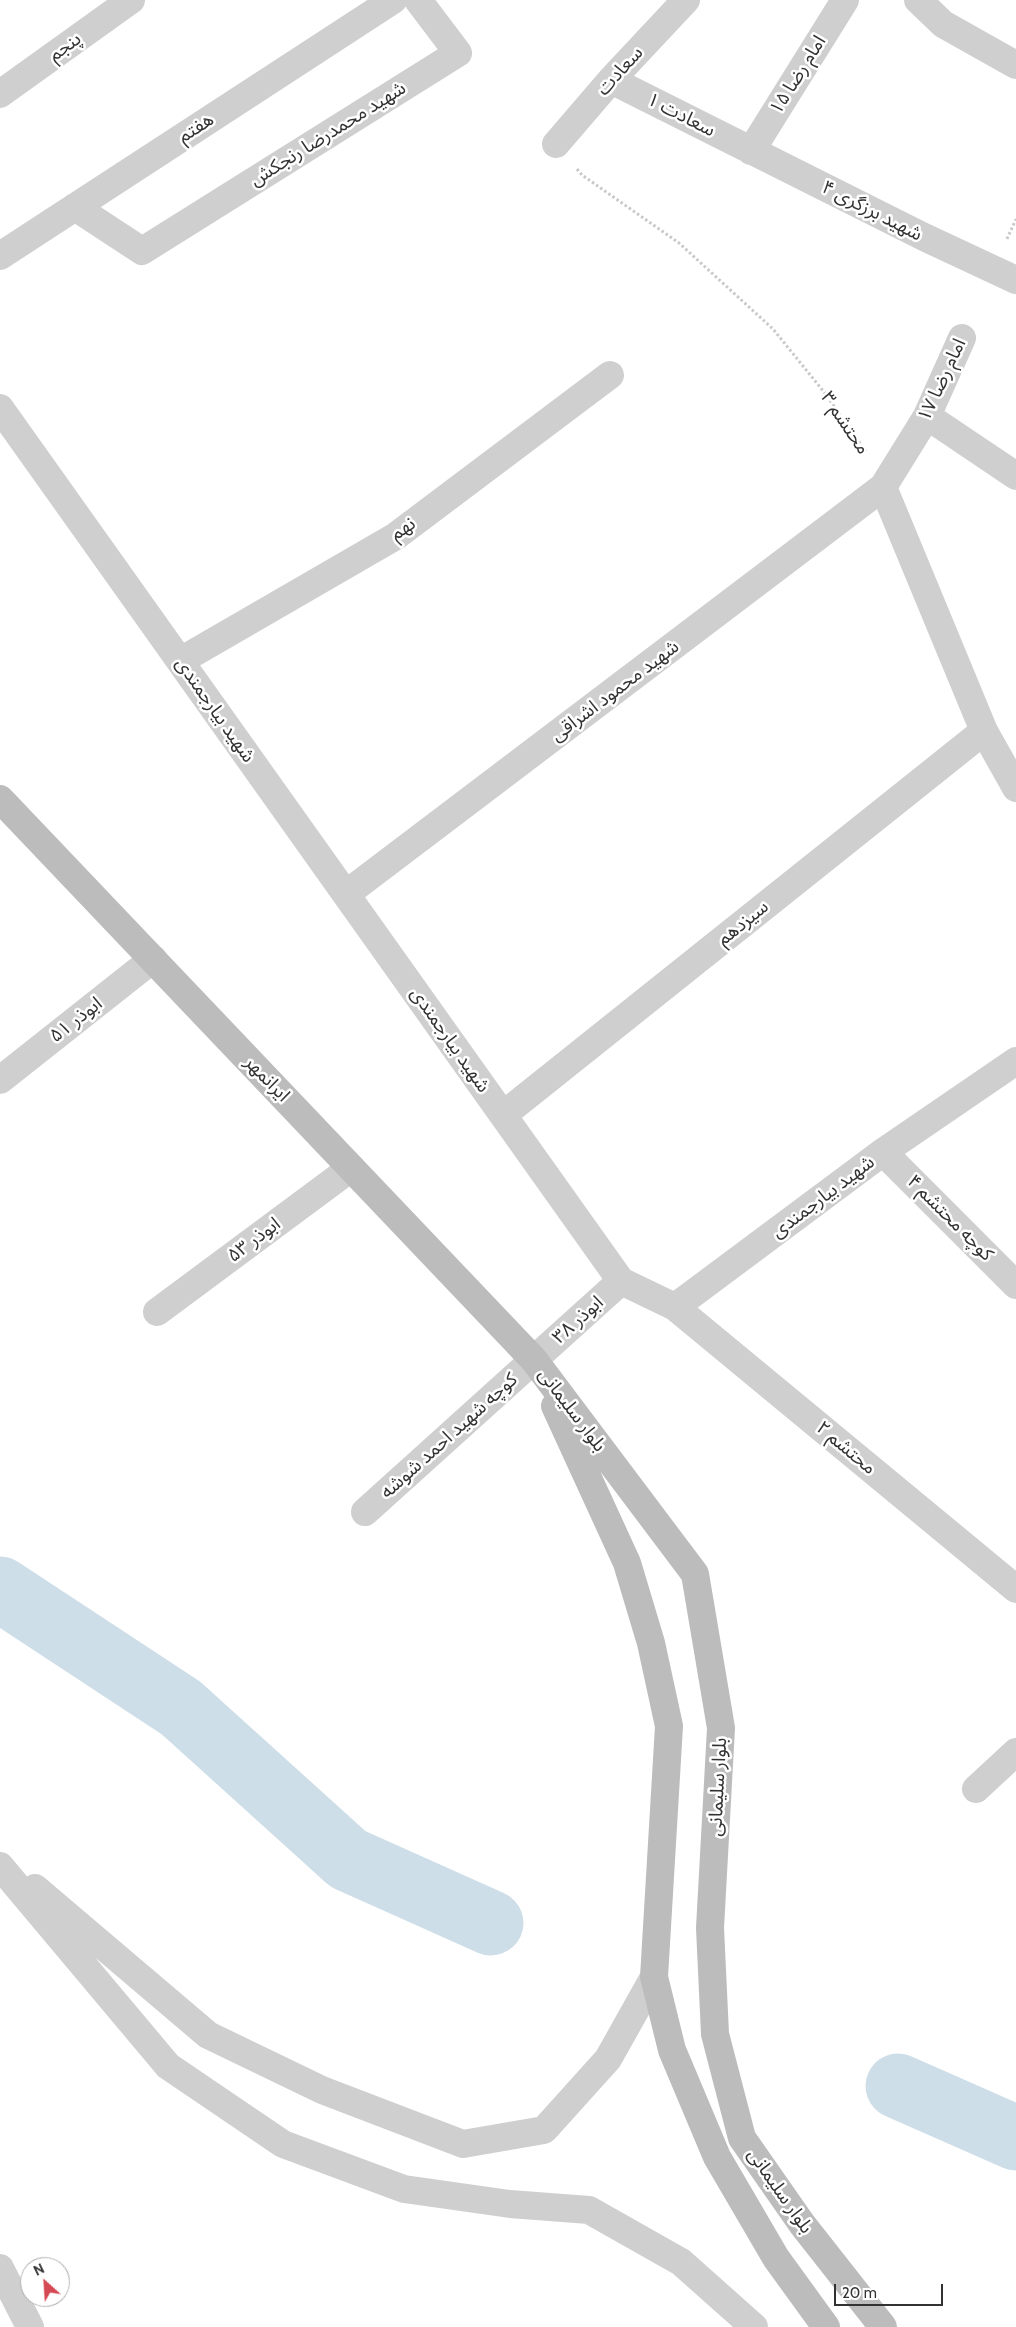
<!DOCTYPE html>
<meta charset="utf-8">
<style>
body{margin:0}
#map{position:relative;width:1016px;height:2327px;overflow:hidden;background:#fff;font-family:Cabin,sans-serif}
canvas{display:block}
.north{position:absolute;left:20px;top:2257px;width:50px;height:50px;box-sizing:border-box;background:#fff;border:1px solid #adadad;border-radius:50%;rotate:334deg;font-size:14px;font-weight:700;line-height:20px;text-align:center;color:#323232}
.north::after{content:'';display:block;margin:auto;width:18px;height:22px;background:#d44953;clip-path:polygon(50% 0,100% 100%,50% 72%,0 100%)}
.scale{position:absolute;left:834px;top:2284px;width:109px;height:22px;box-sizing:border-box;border:2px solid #323232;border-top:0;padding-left:6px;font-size:15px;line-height:18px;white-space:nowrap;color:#323232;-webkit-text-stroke:4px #fff;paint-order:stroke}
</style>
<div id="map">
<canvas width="1016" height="2327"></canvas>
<div class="north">N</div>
<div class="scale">20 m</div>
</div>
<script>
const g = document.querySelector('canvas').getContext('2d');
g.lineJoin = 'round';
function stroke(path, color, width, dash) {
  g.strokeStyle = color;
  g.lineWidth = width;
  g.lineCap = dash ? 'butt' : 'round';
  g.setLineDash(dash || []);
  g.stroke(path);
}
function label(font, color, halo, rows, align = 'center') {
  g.font = font + ' Cabin,"Noto Sans Arabic",sans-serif';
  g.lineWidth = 5;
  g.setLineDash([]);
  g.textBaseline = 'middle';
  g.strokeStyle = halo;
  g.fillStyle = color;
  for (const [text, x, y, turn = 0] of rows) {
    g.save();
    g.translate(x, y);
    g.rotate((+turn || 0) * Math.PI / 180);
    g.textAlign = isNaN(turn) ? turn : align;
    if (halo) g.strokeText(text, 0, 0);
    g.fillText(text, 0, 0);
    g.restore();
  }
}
stroke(new Path2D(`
 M0 1589 181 1708 348 1859 491 1923
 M898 2086 1016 2138`), '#cedee8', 65);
stroke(new Path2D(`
 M577 169 582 175 679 243 773 329 824 392 867 453
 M1007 239 1016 219`), '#c9c9c9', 3, [2.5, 2.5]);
stroke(new Path2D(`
 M918 0 943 24 1016 65
 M611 80 924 237 1016 280
 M0 94 131 0
 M556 144 611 80 686 0
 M751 151 845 0
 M75 207 142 251 458 53 418 0
 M0 256 393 0
 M0 408 621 1281 675 1307 883 1152 1016 1061
 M927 416 1016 476
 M883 487 984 731 1016 788
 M180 661 396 536 610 375
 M346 894 883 487 927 416 962 338
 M0 1080 153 959
 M503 1115 984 731
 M883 1152 1016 1285
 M675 1307 1016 1589
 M157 1312 351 1168
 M365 1512 621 1281
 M976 1789 1016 1752
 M0 1866 168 2066 283 2144 404 2189 510 2204 589 2210 681 2262 754 2327
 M35 1888 208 2035 322 2090 463 2144 544 2130 608 2059 654 1977
 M0 2268 30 2327`), '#cfcfcf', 28);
stroke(new Path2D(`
 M0 799 534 1360 695 1574 721 1728 710 1928 715 2034 742 2138 802 2224 883 2327
 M555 1406 627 1563 651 1643 669 1726 654 1977 672 2050 717 2157 776 2258 826 2327`), '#bcbcbc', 28);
label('19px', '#323232', '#fff', [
 ["پنجم",65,47,-36],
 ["سعادت",620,71,-48],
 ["امام رضا ۱۵",798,75,-58],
 ["۱ سعادت",681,115,27],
 ["هفتم",196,128,-33],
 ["شهید محمدرضا رنجکش",328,134,-32],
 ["۴ شهید برزگری",872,211,27],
 ["امام رضا ۱۷",942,380,-65],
 ["محتشم ۳",845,423,56],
 ["نهم",403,529,-35],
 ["شهید محمود اشراقی",615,691,-37],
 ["شهید بیارجمندی",215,710,55],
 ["سیزدهم",743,923,-39],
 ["ابوذر ۵۱",76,1020,-38],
 ["شهید بیارجمندی",450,1040,55],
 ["ایرانمهر",267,1079,46],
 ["شهید بیارجمندی",823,1197,-37],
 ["کوچه محتشم ۴",950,1218,45],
 ["۵۳ ابوذر",254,1240,-37],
 ["ابوذر ۳۸",578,1320,-42],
 ["بلوار سلیمانی",572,1410,53],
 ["کوچه شهید احمد شوشه",449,1436,-42],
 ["۲ محتشم",846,1448,40],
 ["بلوار سلیمانی",718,1787,-87],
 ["بلوار سلیمانی",780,2191,55]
]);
</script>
